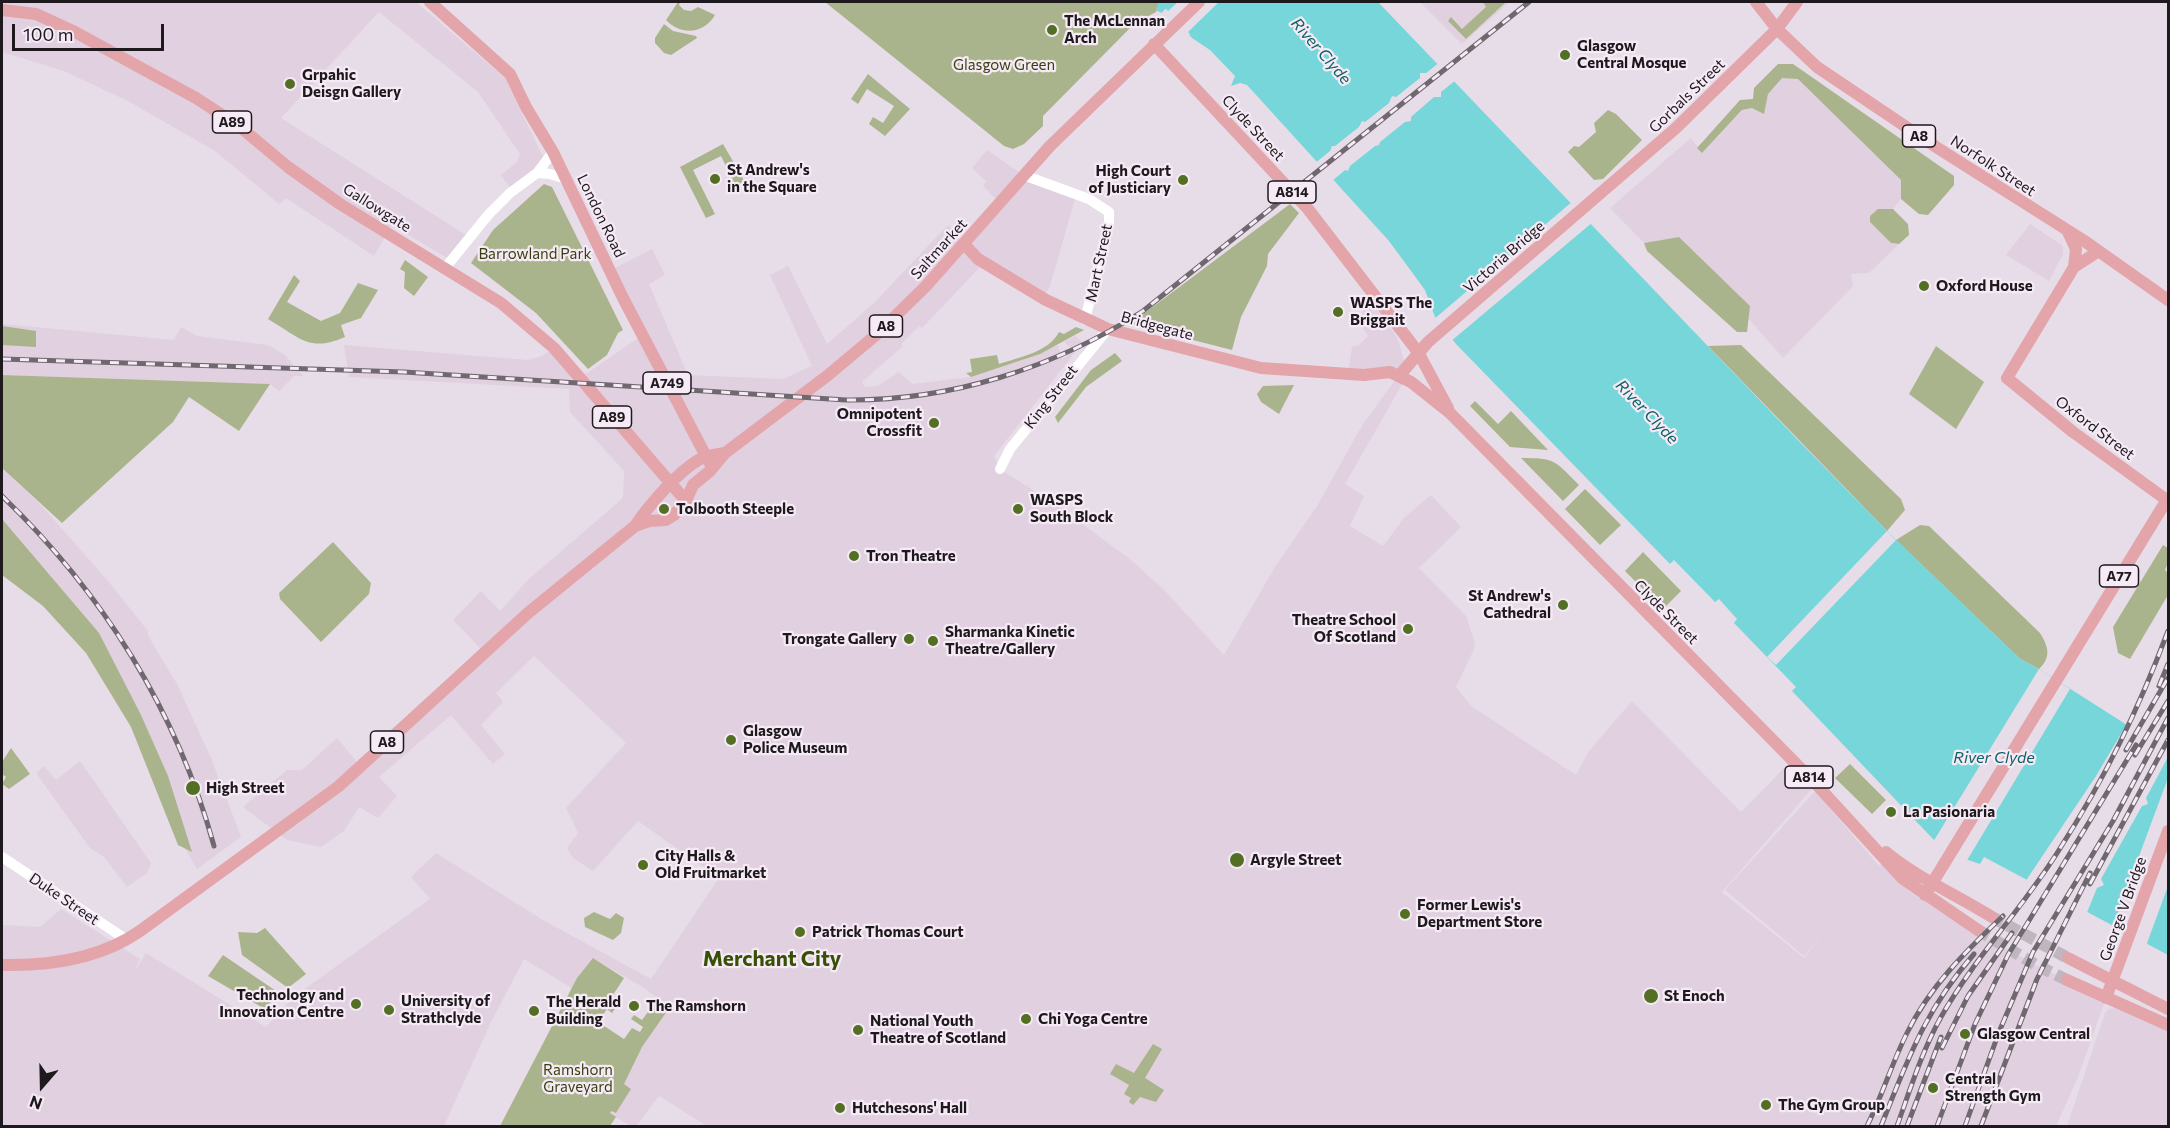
<!DOCTYPE html>
<style>
body{margin:0}
#map{position:relative;width:2170px;height:1128px;overflow:hidden;background:#e7dde8;font-family:Commissioner,sans-serif}
canvas{display:block}
.frame{position:absolute;inset:0;border:3px solid #1d191d;pointer-events:none}
.north{position:absolute;left:12px;top:1056px;width:60px;height:60px;-webkit-text-stroke:4px #f5eaf5;paint-order:stroke;rotate:200deg;font-size:16px;font-weight:700;line-height:24px;text-align:center;color:#1d191d}
.north::after{content:'';display:block;margin:auto;width:21px;height:27px;background:#1d191d;clip-path:polygon(50% 0,100% 100%,50% 72%,0 100%)}
.scale{position:absolute;left:12px;top:24px;width:152px;height:27px;box-sizing:border-box;border:3px solid #1d191d;border-top:0;padding-left:8px;font-size:18px;line-height:21px;white-space:nowrap;color:#1d191d;-webkit-text-stroke:4px #f5eaf5;paint-order:stroke}
</style>
<div id="map">
<canvas width="2170" height="1128"></canvas>
<div class="frame"></div>
<div class="north">N</div>
<div class="scale">100 m</div>
</div>
<script>
const g = document.querySelector('canvas').getContext('2d');
g.lineJoin = 'round';
function fill(path, color) {
  g.fillStyle = color;
  g.fill(path, 'evenodd');
}
function stroke(path, color, width, dash) {
  g.strokeStyle = color;
  g.lineWidth = width;
  g.lineCap = dash ? 'butt' : 'round';
  g.setLineDash(dash || []);
  g.stroke(path);
}
function label(font, color, halo, rows, align = 'center') {
  g.font = font + ' Commissioner,sans-serif';
  g.lineWidth = 4.5;
  g.setLineDash([]);
  g.textBaseline = 'middle';
  g.strokeStyle = halo;
  g.fillStyle = color;
  for (const [text, x, y, turn = 0] of rows) {
    g.save();
    g.translate(x, y);
    g.rotate((+turn || 0) * Math.PI / 180);
    g.textAlign = isNaN(turn) ? turn : align;
    if (halo) g.strokeText(text, 0, 0);
    g.fillText(text, 0, 0);
    g.restore();
  }
}
fill(new Path2D(`
 M2 2H416L505 78 543 157 537 170 511 189 501 175 517 162 520 154 478 92 379 12 281 118 466 235 447 258 392 225 374 256 286 198 279 204 215 151 128 101 64 71 2 52Z
 M1420 2H1510L1462 44Z
 M1782 77 1799 79 1901 180V199L1893 209H1878L1891 243 1899 244 1869 273 1851 274 1853 286 1783 358 1748 318 1750 306 1679 237 1644 243 1610 208 1691 138 1702 153 1743 110 1752 108Z
 M987 150 1019 172 1076 195 1050 286 1043 298 984 263 922 328 919 326 901 344 903 346 862 382 865 387 878 386 899 372 912 384 971 377 1023 360 1058 345 1062 358 1066 357 1072 349 1064 342 1075 336 1083 342 994 456 1000 469 1058 506 1131 560 1164 590 1224 655 1275 567 1317 506 1363 424 1398 376 1348 374 1352 347 1359 345 1368 336 1359 322 1368 298 1397 337 1408 374 1345 484 1364 496 1350 526 1383 546 1404 518 1431 495 1461 527 1419 568 1466 616 1475 643 1474 649 1456 687 1471 706 1576 775 1589 751 1632 701 1741 812 1792 760 1816 784 1722 892 1804 958 1824 933 1804 956 1725 890 1815 791 1879 866 1885 860 1911 886 2003 946 2036 965 2106 998 2078 1077 2056 1126H707L659 1096 636 1126H631L609 1113 611 1111 616 1113 631 1089 623 1084 642 1047 670 1007 641 986 593 958 577 978 573 989 524 959 491 1022 444 1126H2V925L40 927 61 909 140 959 134 972 146 953 266 1027 292 998 430 899 411 877 436 853 543 920 651 979 719 878 638 821 593 871 573 858 567 848 578 833 566 808 626 743 534 656 496 693 503 702 481 725 505 754 493 764 451 715 379 777 397 796 378 818 359 807 344 831 321 847 287 840 243 807 287 770H302L337 738 361 767 485 653 453 620 481 591 500 611 528 580 623 498 624 471 570 412 569 389 349 377 344 345 528 360 542 356 554 348 578 375 587 373 644 334 611 270 652 249 665 275 649 284 688 375 783 379 812 366 770 275 788 266 827 344 873 304 948 225 964 244 1001 204 983 186 986 181 972 168Z
 M2030 224 2063 246V254L2049 281 2006 255Z
 M2 324 174 340 181 327 197 336 268 345 285 355 303 376H294L279 391 270 384 2 375Z
 M2 468 41 505 108 581 148 631 147 634 177 684 211 758 241 837 197 869 183 845 126 693 2 555Z
 M80 761 151 863 147 873 127 887 104 857 90 848 36 773 44 766 56 780Z
 M2115 1008 2168 1031V1126H2067L2105 1013 2109 1009Z`), '#e0d0e0');
fill(new Path2D(`
 M678 2H680L679 5 684 10 691 11 698 7 715 15C704 34 681 36 666 20Z
 M825 2H1158L1159 3 1156 12 1135 23 1043 116V126L1024 144 1013 149 1004 146Z
 M1483 2H1506L1466 39 1448 21 1451 17 1462 29 1486 7Z
 M664 24 673 31 696 36 697 38 671 55 664 53 655 43V38Z
 M1778 64H1793L1954 176V185L1928 215 1919 214 1901 199V180L1798 79 1782 78 1768 94 1764 114 1752 108 1742 110 1702 153 1697 148 1740 100 1753 99 1754 88Z
 M868 74 910 109 885 136 869 124 873 117 883 123 894 106 867 89 858 104 851 99Z
 M1608 110 1616 114 1642 140 1603 179 1594 180 1568 152 1574 146 1579 147 1596 132 1594 123Z
 M723 144 745 182 743 186 746 185 748 189 744 191 741 187 737 188 721 156 693 170 715 214 706 218 680 167Z
 M544 184 552 187 623 330 618 333 607 355 588 369 536 313 471 263 493 230Z
 M1290 204 1299 213 1268 254 1267 266 1241 317 1232 350 1130 324Z
 M1878 209H1893L1908 224 1909 235 1899 244 1891 243 1870 222V216Z
 M1679 237 1750 306 1747 332H1737L1647 251 1644 243Z
 M405 260 428 277 414 296 404 288 405 272 400 269Z
 M294 275 300 281 287 302 321 321 340 313 358 283 378 290 361 318 341 325 345 337C309 353 299 337 268 319Z
 M2 326 36 331V347L2 345Z
 M1076 327 1084 330 1040 354 971 377 966 373 972 372 970 359 997 355 999 364C1020 357 1049 352 1059 332L1064 334Z
 M1741 345 1901 499 1905 510 1887 531 1708 346Z
 M1936 346 1984 382 1956 429 1909 394Z
 M1115 353 1122 361 1086 387 1058 423 1055 417 1091 370Z
 M2 375 270 384 239 431 189 397 173 422 62 523 2 468Z
 M1294 385 1279 414 1261 402 1257 394 1263 386Z
 M1475 401 1498 424 1511 411 1548 450 1510 447 1470 406Z
 M1521 458C1556 458 1554 460 1579 485L1563 501Z
 M1585 489 1621 525 1600 545 1565 509Z
 M2 519 99 633 141 715 168 776 192 852 178 845 131 727 86 653 43 606 2 575Z
 M1920 525 1929 526 2040 633C2048 646 2052 657 2039 669L2020 659 1896 540Z
 M333 542 371 583 369 594 321 642 280 599 279 593Z
 M2163 545 2168 548V563L2165 570 2168 573V595L2130 659 2118 653 2113 627Z
 M1643 552 1681 591 1663 609 1625 571Z
 M11 748 30 774 9 789 2 784 6 777 2 774V762Z
 M1850 764 1886 800 1872 814 1835 778Z
 M594 912 610 919 616 913 624 918 621 933 613 940 585 927 584 918Z
 M265 928 306 974 288 988 242 955 238 932 257 933Z
 M223 955 279 993 265 1009 208 976Z
 M593 958 624 978 611 998 619 1003 612 1013 607 1009 598 1022 624 1039 632 1028 640 1032 643 1027 631 1019 634 1015 642 1020 657 1000 670 1007 642 1047 624 1084 631 1089 616 1113 611 1111 610 1113 616 1117 610 1126H500L577 978Z
 M1153 1044 1162 1049 1145 1078 1164 1090 1156 1102 1140 1097 1133 1105 1129 1102 1131 1098 1124 1094 1129 1085 1110 1074 1116 1064 1134 1073Z`), '#aab48c');
fill(new Path2D(`
 M1158 2H1378L1795 437 1887 531 2020 659 2039 669 2168 751V955L1984 857 1980 864 1968 860 1933 839 1792 691 1796 687 1734 623 1737 619 1719 599 1715 602 1674 560 1670 564 1456 344 1435 317 1425 290 1389 241 1247 85 1240 83 1231 86 1235 76 1210 50 1192 38 1166 9 1162 13 1157 11Z`), '#76d6d9');
fill(new Path2D(`
 M1178 2H1219L1188 32 1190 34 1188 36 1162 13 1165 9 1168 11Z
 M1440 62 1456 80 1441 92V97H1434L1411 117V121L1405 122 1380 142 1379 145 1375 146 1350 166 1348 171 1345 170 1331 182 1314 164 1330 151 1332 146H1335L1359 127 1362 121 1365 122 1389 103 1392 96 1396 97 1420 78V73H1426Z
 M1573 201 1593 222 1450 342 1433 320Z
 M1887 531 1896 540 1776 665 1767 657Z
 M2039 669 2070 689 1966 862 1933 842Z
 M2128 722 2168 747V757L2146 798 2148 804 2142 806 2101 879 2104 885 2097 888 2086 915 2025 882 2096 776Z
 M2168 778V886L2146 946 2112 929Z`), '#e7dde8');
stroke(new Path2D(`
 M1992 917 2068 958
 M1978 930 2036 965 2067 980`), '#bfb6bf', 12, [12, 6]);
stroke(new Path2D(`
 M537 173 550 174 566 179
 M1026 176 1089 199 1109 212V223L1085 320
 M445 268 489 214 510 193 537 173 553 152
 M1000 469 1010 449 1108 329
 M2 857 127 940`), '#fff', 10);
stroke(new Path2D(`
 M430 2 510 74 526 107 553 152 623 298 709 462
 M1756 2 1777 29 1817 67 1936 147 2083 240 2168 300
 M2 10 36 14 75 32 196 98 239 126 288 167 340 204 501 303 554 348 686 501
 M1154 44 1308 209 1418 352 1448 408
 M2068 232 2076 249 2074 267
 M964 244 978 259 1046 300 1108 329 1261 368 1364 375 1390 372 1411 382 1450 413 1816 784 1902 878 1978 930
 M2099 251 2074 267 2007 378 2073 432 2168 501
 M1399 376 1428 342 1676 128 1777 29 1797 2
 M635 526 649 521 666 520 674 515 686 501 693 485 710 471 725 453 827 376 876 335 926 286 1050 146 1199 2
 M1886 852C1917 878 1957 895 1992 917
 M1925 895 2168 498
 M2068 958 2168 1009
 M2 965C50 966 100 959 140 931L339 786 528 613 635 526C649 505 679 470 702 458 709 455 717 454 725 453
 M2067 980 2168 1025
 M2106 998 2168 831`), '#e3a5aa', 12);
const rail = new Path2D(`
 M2 359 404 372 846 400C951 401 1054 368 1143 311L1529 2
 M2 496C102 592 177 711 214 846
 M2159 686 2168 664
 M2126 750 2168 678
 M2135 755 2168 701
 M2090 884 2168 740
 M1942 1048 1968 996 2012 933
 M1867 1126C1882 1096 1892 1063 1907 1033 1930 986 1966 951 2003 916
 M1881 1126C1908 1059 1925 1010 1974 954
 M1897 1126C1910 1090 1922 1051 1941 1017 1975 957 2023 908 2059 850 2105 778 2138 711 2168 631
 M1907 1126 1941 1037
 M1937 1126 1975 1024 2008 955 2136 745
 M1965 1126 1999 1032 2033 952 2113 821 2168 718
 M1981 1126 2037 979 2090 873`);
stroke(rail, '#6f686f', 5);
stroke(rail, '#f5eaf5', 3, [9]);
for (const [x, y, r, color] of [
 [1052,30,6,"#536f23"],
 [1565,55,6,"#536f23"],
 [290,84,6,"#536f23"],
 [715,179,6,"#536f23"],
 [1183,180,6,"#536f23"],
 [1924,286,6,"#536f23"],
 [1338,312,6,"#536f23"],
 [934,423,6,"#536f23"],
 [664,509,6,"#536f23"],
 [1018,509,6,"#536f23"],
 [854,556,6,"#536f23"],
 [1563,605,6,"#536f23"],
 [1408,629,6,"#536f23"],
 [909,639,6,"#536f23"],
 [933,641,6,"#536f23"],
 [731,740,6,"#536f23"],
 [193,788,8,"#536f23"],
 [1891,812,6,"#536f23"],
 [1237,860,8,"#536f23"],
 [643,865,6,"#536f23"],
 [1405,914,6,"#536f23"],
 [800,932,6,"#536f23"],
 [1651,996,8,"#536f23"],
 [356,1004,6,"#536f23"],
 [634,1006,6,"#536f23"],
 [389,1010,6,"#536f23"],
 [534,1011,6,"#536f23"],
 [1026,1019,6,"#536f23"],
 [858,1030,6,"#536f23"],
 [1965,1034,6,"#536f23"],
 [1933,1088,6,"#536f23"],
 [1766,1105,6,"#536f23"],
 [840,1108,6,"#536f23"]
]) {
  const dot = new Path2D();
  dot.arc(x, y, r, 0, 2 * Math.PI);
  g.fillStyle = color;
  g.fill(dot);
  stroke(dot, '#f5eaf5', 2);
}
for (const [x, y, w] of [
 [232,122,39],
 [1919,136,33],
 [1292,192,48],
 [886,326,33],
 [667,383,48],
 [612,417,39],
 [2119,576,39],
 [387,742,33],
 [1809,777,48]
]) {
  const box = new Path2D();
  box.roundRect(x - w / 2, y - 11, w, 22, 4.5);
  g.fillStyle = '#f5eaf5';
  g.fill(box);
  stroke(box, '#1d191d', 1.5);
}
label('bold 14px', '#1d191d', null, [
 ["A89",232,122],
 ["A8",1919,136],
 ["A814",1292,192],
 ["A8",886,326],
 ["A749",667,383],
 ["A89",612,417],
 ["A77",2119,576],
 ["A8",387,742],
 ["A814",1809,777]
]);
label('bold 15px', '#1d191d', '#f5eaf5', [
 ["The McLennan",1064,21],
 ["Arch",1064,38],
 ["Glasgow",1577,46],
 ["Central Mosque",1577,63],
 ["Grpahic",302,75],
 ["Deisgn Gallery",302,92],
 ["St Andrew's",727,170],
 ["in the Square",727,187],
 ["High Court",1171,171,"right"],
 ["of Justiciary",1171,188,"right"],
 ["Oxford House",1936,286],
 ["WASPS The",1350,303],
 ["Briggait",1350,320],
 ["Omnipotent",922,414,"right"],
 ["Crossfit",922,431,"right"],
 ["WASPS",1030,500],
 ["South Block",1030,517],
 ["Tolbooth Steeple",676,509],
 ["Tron Theatre",866,556],
 ["St Andrew's",1551,596,"right"],
 ["Cathedral",1551,613,"right"],
 ["Theatre School",1396,620,"right"],
 ["Of Scotland",1396,637,"right"],
 ["Sharmanka Kinetic",945,632],
 ["Theatre/Gallery",945,649],
 ["Trongate Gallery",897,639,"right"],
 ["Glasgow",743,731],
 ["Police Museum",743,748],
 ["High Street",206,788],
 ["La Pasionaria",1903,812],
 ["City Halls &",655,856],
 ["Old Fruitmarket",655,873],
 ["Argyle Street",1250,860],
 ["Former Lewis's",1417,905],
 ["Department Store",1417,922],
 ["Patrick Thomas Court",812,932],
 ["Technology and",344,995,"right"],
 ["Innovation Centre",344,1012,"right"],
 ["St Enoch",1664,996],
 ["University of",401,1001],
 ["Strathclyde",401,1018],
 ["The Herald",546,1002],
 ["Building",546,1019],
 ["The Ramshorn",646,1006],
 ["Chi Yoga Centre",1038,1019],
 ["National Youth",870,1021],
 ["Theatre of Scotland",870,1038],
 ["Glasgow Central",1977,1034],
 ["Central",1945,1079],
 ["Strength Gym",1945,1096],
 ["The Gym Group",1778,1105],
 ["Hutchesons' Hall",852,1108]
], 'left');
label('15px', '#38410e', '#f5eaf5', [
 ["Glasgow Green",1004,65],
 ["Barrowland Park",535,254],
 ["Ramshorn",578,1070],
 ["Graveyard",578,1087]
]);
label('15px', '#1d191d', '#f5eaf5', [
 ["Gorbals Street",1687,96,-44],
 ["Clyde Street",1253,128,47],
 ["Norfolk Street",1993,166,33],
 ["Gallowgate",377,208,32],
 ["London Road",601,216,64],
 ["Saltmarket",939,249,-48],
 ["Victoria Bridge",1504,257,-41],
 ["Mart Street",1099,263,-78],
 ["Bridgegate",1157,326,15],
 ["King Street",1051,397,-52],
 ["Oxford Street",2095,428,37],
 ["Clyde Street",1666,612,45],
 ["Duke Street",64,899,34],
 ["George V Bridge",2123,909,-70]
]);
label('italic 16px', '#0e6264', '#f5eaf5', [
 ["River Clyde",1321,51,49],
 ["River Clyde",1647,412,46],
 ["River Clyde",1994,758]
]);
label('bold 21px', '#375005', '#f5eaf5', [
 ["Merchant City",772,959]
]);
</script>
